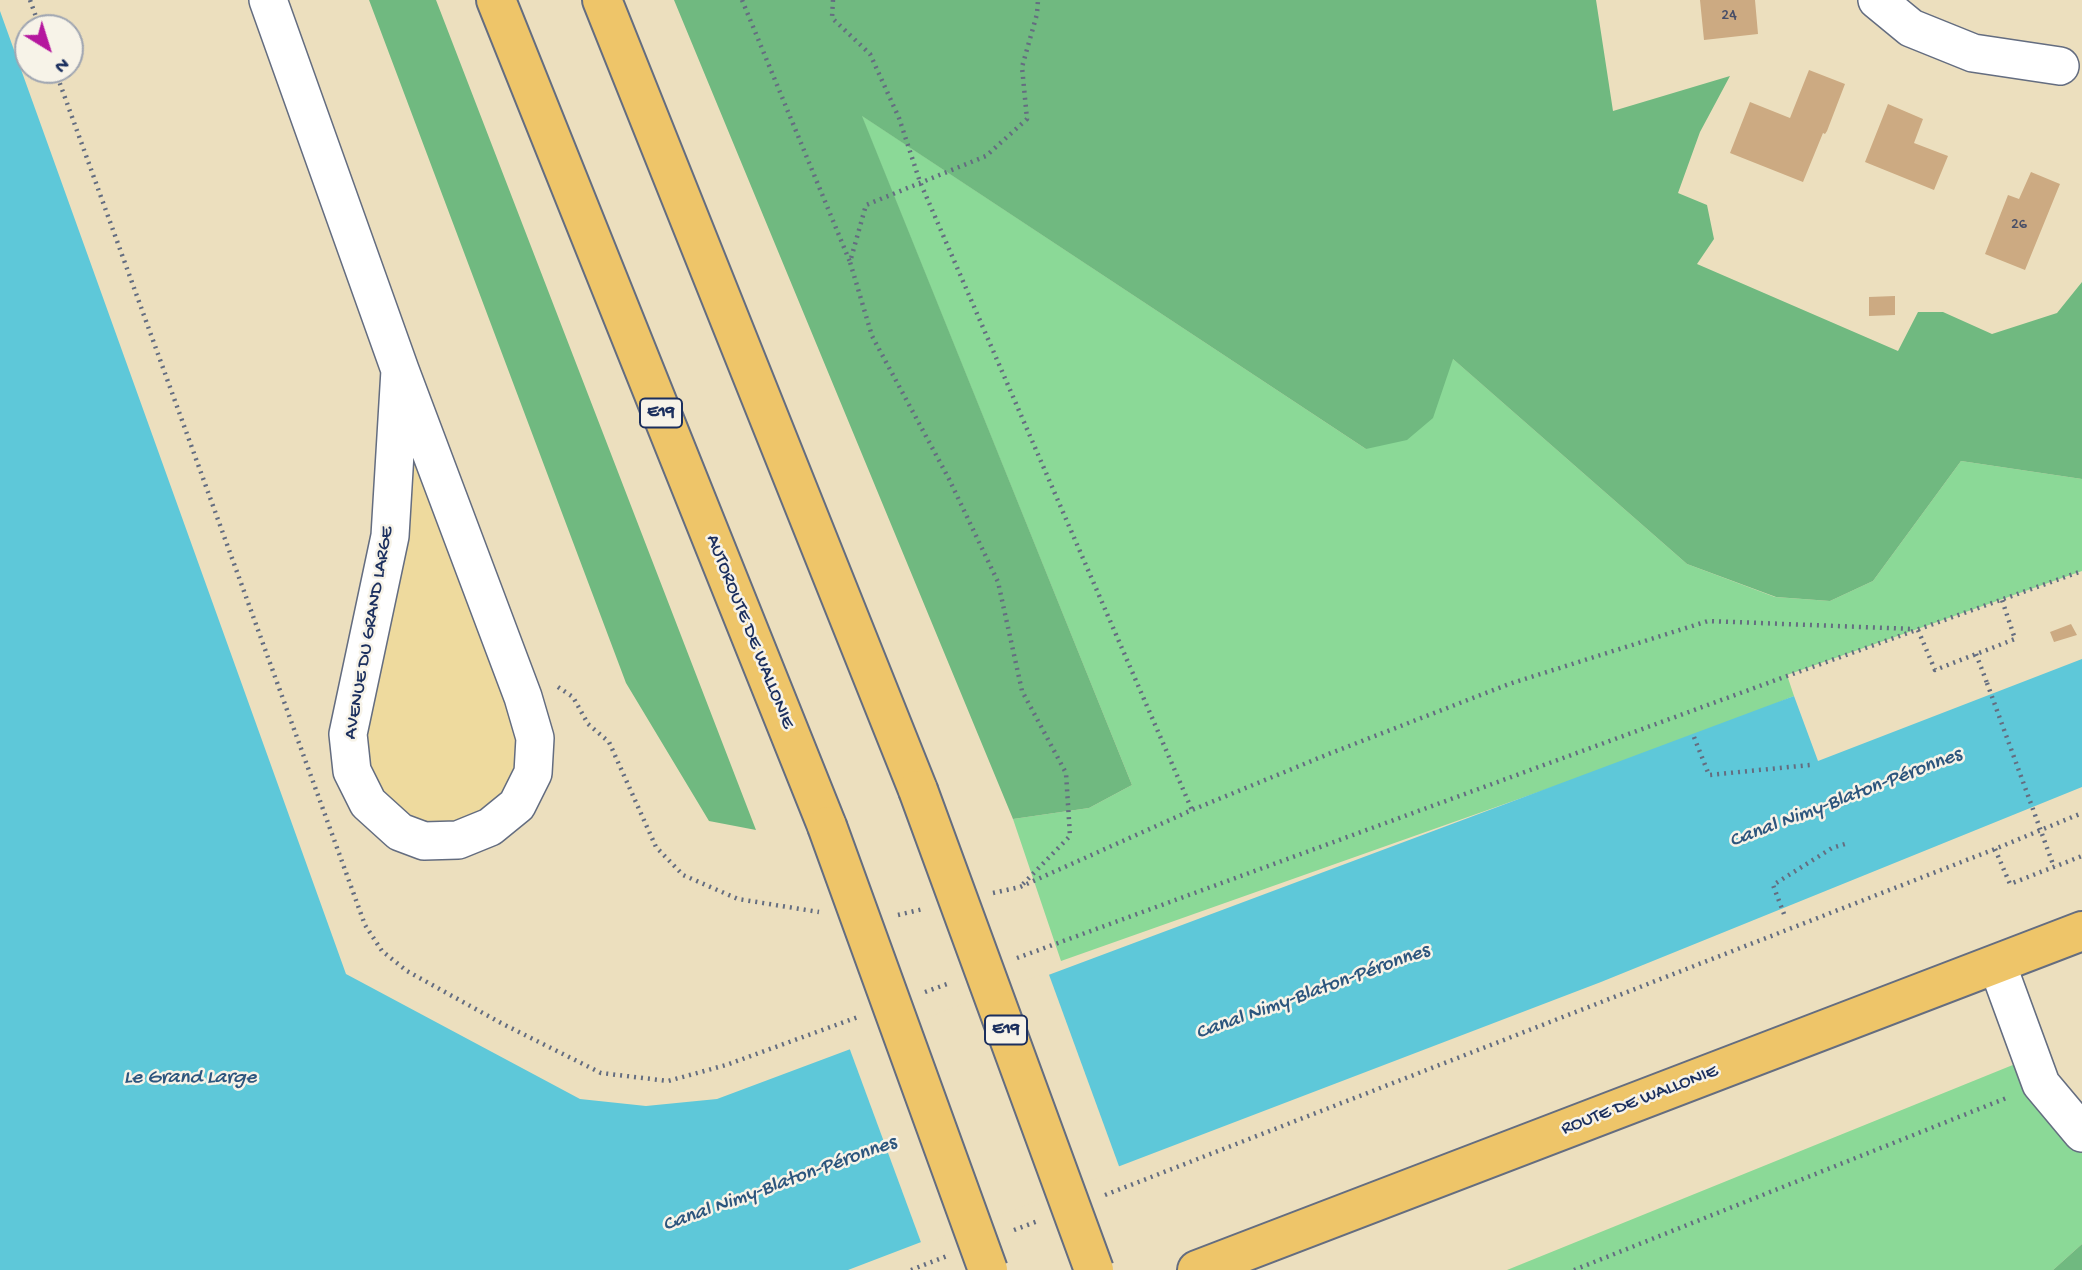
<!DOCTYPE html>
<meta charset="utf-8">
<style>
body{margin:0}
#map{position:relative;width:2082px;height:1270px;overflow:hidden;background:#ecdfbe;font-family:"Gochi Hand",sans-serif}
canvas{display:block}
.north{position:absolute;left:14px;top:14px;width:70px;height:70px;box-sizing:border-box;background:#f7f3e8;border:2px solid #9fa5b1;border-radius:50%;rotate:142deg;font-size:19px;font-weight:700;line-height:28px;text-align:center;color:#1b2f5e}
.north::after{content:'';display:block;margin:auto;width:24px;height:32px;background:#b5179e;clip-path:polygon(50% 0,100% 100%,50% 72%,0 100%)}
</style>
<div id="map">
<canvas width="2082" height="1270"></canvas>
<div class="north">N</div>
</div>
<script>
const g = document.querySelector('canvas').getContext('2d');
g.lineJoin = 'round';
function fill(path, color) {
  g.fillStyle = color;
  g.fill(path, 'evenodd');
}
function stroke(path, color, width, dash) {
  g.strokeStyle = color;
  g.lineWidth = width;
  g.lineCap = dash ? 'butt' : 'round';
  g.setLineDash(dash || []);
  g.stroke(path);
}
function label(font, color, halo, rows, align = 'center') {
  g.font = font + ' "Gochi Hand",sans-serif';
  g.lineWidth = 5;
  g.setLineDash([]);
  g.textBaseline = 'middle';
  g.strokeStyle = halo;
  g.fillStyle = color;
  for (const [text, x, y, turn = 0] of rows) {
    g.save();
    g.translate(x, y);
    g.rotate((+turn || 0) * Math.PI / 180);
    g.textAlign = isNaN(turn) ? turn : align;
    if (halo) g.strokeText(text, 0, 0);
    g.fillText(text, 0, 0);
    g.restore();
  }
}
fill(new Path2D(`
 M861 115 1366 449 1452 358 1687 564 1775 597 1830 601 1873 581 1961 461 2082 479V571L1787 675 1794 696 1694 737 1061 961 1013 819 1089 808 1132 785Z
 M2030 1058 2082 1133V1244L2053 1270H1507Z`), '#8bd997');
fill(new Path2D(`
 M369 0H436L756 830 709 821 626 683Z
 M674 0H1596L1613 111 1730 76 1700 132 1678 193 1707 205 1714 239 1697 264 1898 351 1918 312H1943L1992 334 2057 313 2082 282V479L1961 461 1873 581 1830 601 1776 597 1687 564 1453 359 1433 418 1407 440 1366 449 862 116 1132 785 1089 808 1013 819Z
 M2082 1244V1270H2053Z`), '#70b980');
fill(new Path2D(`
 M400 370 523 697 517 805 424 841 352 771Z`), '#eeda9e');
fill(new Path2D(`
 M0 11 346 974 580 1099 646 1106 717 1099 1794 696 1818 761 2082 659V787L1601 982 848 1270H0Z`), '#5ec8d9');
fill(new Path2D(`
 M1048 972 1120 1169 922 1245 849 1047Z`), '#ecdfbe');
fill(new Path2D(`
 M1700 0H1755L1758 34 1704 40Z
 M1809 70 1845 84 1827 131 1825 134 1823 133 1803 182 1730 153 1750 102 1790 118Z
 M1888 104 1923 119 1914 143 1948 156 1934 190 1865 162Z
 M2031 172 2060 184 2025 270 1985 254 2008 195 2019 199Z
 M1895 296V315L1869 316V297Z
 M2071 624 2077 635 2054 642 2050 632Z`), '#ccaa82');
const minor = new Path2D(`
 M268 0 400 370 523 697 535 738 533 773 517 805 490 827 458 840 424 841 400 832 368 803 352 771 348 734 390 536 400 370
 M1877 0 1911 28 1973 53 2060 66
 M1997 964 2041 1084 2082 1133`);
const major = new Path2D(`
 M1197 1270 2082 931`);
const highway = new Path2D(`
 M496 0 827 826
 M602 0 918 790`);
stroke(minor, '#646d80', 40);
stroke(major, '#646d80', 42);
stroke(highway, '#646d80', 42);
stroke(new Path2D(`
 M30 0 40 28
 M742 0 850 262
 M833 0 832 18 870 54 899 118 920 182 1192 810
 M55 70 365 925 382 951 407 971 501 1023 601 1073 668 1081 726 1065 858 1017
 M1918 630 1935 670 2015 639 2002 600
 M1976 654 1987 683
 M558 687 573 697 588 724 609 742 656 847 683 875 738 899 819 912
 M1694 737 1709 775 1810 765
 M2042 834 2054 867
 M1995 849 2010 884 2082 856
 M1023 884 1070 836 1066 773 1022 691 998 582 949 479 872 336 850 262 866 205 986 156 1027 119 1022 67 1037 14 1038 0
 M993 893 1020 887 1192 810 1331 753 1509 684 1708 621 1913 629
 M1784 914 1773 885 1832 848 1845 844
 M898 915 923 909
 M1017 958 1787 676 2082 571
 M925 992 950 983
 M1105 1195 1995 849 2082 813
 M1014 1230 1038 1221
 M911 1270 947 1256
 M1574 1270 2009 1097`), '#646d80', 4.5, [2, 5]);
stroke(minor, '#fff', 37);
stroke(major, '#eec569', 38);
stroke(highway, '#eec569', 38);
const highwayBridge = new Path2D(`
 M918 790 1094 1270
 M827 826 988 1270`);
stroke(highwayBridge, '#646d80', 42, []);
stroke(new Path2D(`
 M1987 683 2042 834`), '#646d80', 4.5, [2, 5]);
stroke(highwayBridge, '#eec569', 38);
label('16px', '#474e67', null, [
 ["24",1729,17],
 ["26",2019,226]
]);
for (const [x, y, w] of [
 [661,413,42],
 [1006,1030,42]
]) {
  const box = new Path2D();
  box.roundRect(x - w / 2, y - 14.5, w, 29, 5);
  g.fillStyle = '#f7f3e8';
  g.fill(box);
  stroke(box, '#1b2f5e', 2);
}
label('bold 18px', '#1b2f5e', null, [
 ["E19",661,413],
 ["E19",1006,1030]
]);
label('19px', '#1b2f5e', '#f7f3e8', [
 ["AUTOROUTE DE WALLONIE",749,632,68],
 ["AVENUE DU GRAND LARGE",370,633,-80],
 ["ROUTE DE WALLONIE",1640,1101,-21]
]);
label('italic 21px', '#2c557d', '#f7f3e8', [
 ["Canal Nimy-Blaton-Péronnes",1846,799,-21],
 ["Canal Nimy-Blaton-Péronnes",1313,993,-20],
 ["Le Grand Large",190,1079],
 ["Canal Nimy-Blaton-Péronnes",780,1185,-20]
]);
</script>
